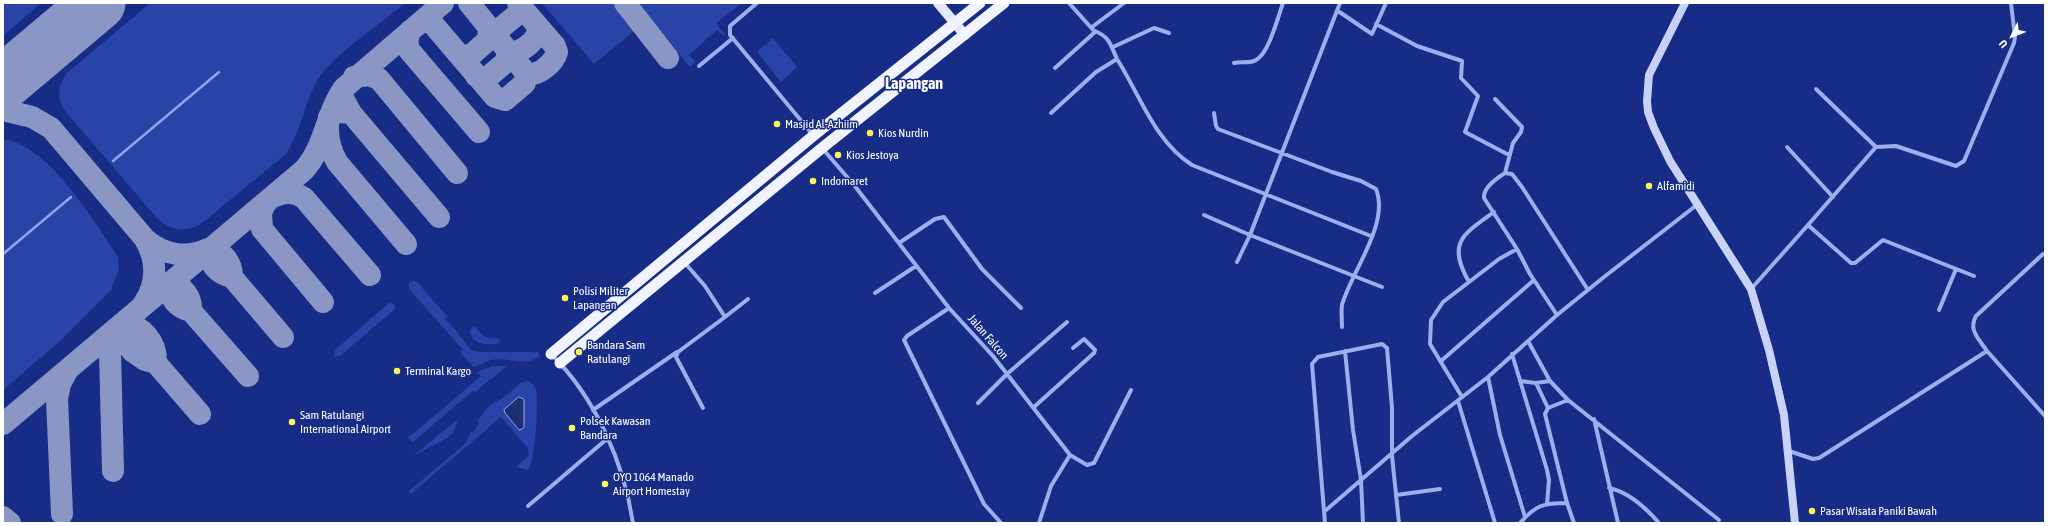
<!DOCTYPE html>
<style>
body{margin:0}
#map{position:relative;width:2048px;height:526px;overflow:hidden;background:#162c87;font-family:"Asap Condensed",sans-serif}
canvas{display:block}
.frame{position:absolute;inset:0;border:4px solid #fff;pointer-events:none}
.north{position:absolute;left:1992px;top:16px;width:40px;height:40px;-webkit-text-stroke:3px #162c87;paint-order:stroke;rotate:228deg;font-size:11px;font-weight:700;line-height:16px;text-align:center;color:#fff}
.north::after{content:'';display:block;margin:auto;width:14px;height:18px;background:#fff;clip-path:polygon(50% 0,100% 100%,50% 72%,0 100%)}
</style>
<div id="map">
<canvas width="2048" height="526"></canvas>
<div class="frame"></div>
<div class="north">U</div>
</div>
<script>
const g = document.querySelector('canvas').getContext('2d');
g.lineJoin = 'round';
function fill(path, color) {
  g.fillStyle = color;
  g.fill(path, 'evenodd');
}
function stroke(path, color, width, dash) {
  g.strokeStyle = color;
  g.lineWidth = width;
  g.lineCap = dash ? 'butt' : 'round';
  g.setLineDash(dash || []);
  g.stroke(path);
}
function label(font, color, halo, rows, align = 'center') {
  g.font = font + ' "Asap Condensed",sans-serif';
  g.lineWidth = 3;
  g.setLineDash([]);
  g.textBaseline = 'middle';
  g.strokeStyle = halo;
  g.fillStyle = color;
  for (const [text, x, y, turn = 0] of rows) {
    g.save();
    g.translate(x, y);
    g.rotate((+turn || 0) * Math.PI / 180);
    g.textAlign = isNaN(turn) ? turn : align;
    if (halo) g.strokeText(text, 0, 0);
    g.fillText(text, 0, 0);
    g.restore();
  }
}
fill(new Path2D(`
 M3 3H41L3 36Z
 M150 3H405C381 24 332 55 317 81 304 104 301 132 286 154L201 224C184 233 170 231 156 217L65 111C56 97 58 86 67 73Z
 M542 3H614L634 27V31L594 64Z
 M637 3H742L716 23 725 35 724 36 717 30 689 55 696 62 690 67Z
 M773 38 797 67 781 82 757 52Z
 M3 140C46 141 96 224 118 257L119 269 111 290 60 341 3 390Z
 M413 281 417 282 448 317 445 319 455 329 471 350 480 352H538L540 356C525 368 508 356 491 360 486 361 479 365 474 367L460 353 463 350 409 289V283Z
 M389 303 395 304V309L340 356 334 357 335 350Z
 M474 326C482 335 485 340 498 338L501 343C490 346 470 345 470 330Z
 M493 366H507L475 392 473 391 413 442 408 438 481 376 477 372Z
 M528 381C532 383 535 386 536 390 539 401 535 462 528 470L516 467 529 455 528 448 501 417 411 494 409 491 465 444 471 432H474L479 423 477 421 490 405 503 398 522 382Z
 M458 419 453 433 447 438 413 456Z`), '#2943a6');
const water = new Path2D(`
 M519 397 524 399V427L522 429 519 430 505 413 504 410Z`);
fill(water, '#1d2e72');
stroke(water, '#8fa5f1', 1);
stroke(new Path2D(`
 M113 161 219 72
 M3 254 71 197`), '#8fa5f1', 2.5);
stroke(new Path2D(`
 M518 3 555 46 557 52C554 63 537 78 526 73
 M625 3 668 58
 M420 23 428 21 432 23 495 97 505 100 525 83 526 73 469 3
 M410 31 407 41 409 50 479 132
 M459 55 470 56 488 40 489 29 496 32 519 13V4
 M476 76 483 79 488 77 507 61V51C518 57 543 38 537 25
 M3 77 6 80
 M354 77 369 75 379 79 457 173
 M344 100 351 113 439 217
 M3 110 32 117 51 128 145 239C157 259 158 283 144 303
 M351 113 338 112 329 117C326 134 329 148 337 162L406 244
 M271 198C283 192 293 191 304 198L370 275
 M266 202 261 213 262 229 323 302
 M145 239C163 255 186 259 208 249
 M232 277C232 263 224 251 209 250 209 265 218 274 232 277L283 337
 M191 311C192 297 183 285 169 284 169 298 177 308 191 311L248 376
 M156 363C157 342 143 326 123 323L125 341 132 351 145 360 156 363 200 414
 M3 424 304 170C325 147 326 113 344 88L443 3
 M113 471 110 352 114 336 120 326
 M62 514 57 399 60 384 67 371
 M3 517 10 523`), '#8a96c3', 22);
stroke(new Path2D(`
 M3 83 98 3`), '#8a96c3', 55);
stroke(new Path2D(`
 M757 3 730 26V35L813 135
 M1338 11 1372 34 1386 3
 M1376 24 1417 46 1462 61 1461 78 1478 96 1465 132 1509 155
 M1092 27 1124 3
 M1095 31C1110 37 1111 46 1117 59
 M1113 47 1154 28 1169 33
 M1234 63C1241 61 1250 64 1256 60 1269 53 1278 17 1283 3
 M699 66 733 38
 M1055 68 1095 32 1069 3
 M1816 89 1876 147
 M1495 99 1522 127 1521 132 1513 143 1505 173
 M1051 113 1096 72 1117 59C1140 95 1155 142 1192 165L1371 236
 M1214 113 1216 126 1218 129 1332 172 1361 181 1376 189C1390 224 1351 272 1342 305 1341 312 1342 320 1342 327
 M1787 147 1833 197
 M822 148 854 185 949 308 993 356 1070 455 1087 465 1094 463 1131 390
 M1204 215 1250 235 1340 3
 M1808 225 1876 147 1896 146 1956 166 1964 161 2014 43 2015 37 2011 3
 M899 243 935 219 944 217 982 269 1021 308
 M1517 249 1484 198C1483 188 1497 178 1505 173L1512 174 1522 187 1588 290
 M684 262 705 286 725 317 678 352 676 357 703 408
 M1237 262 1250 235 1382 287
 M1469 282C1447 243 1462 235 1494 212
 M1751 289 1808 225 1851 263H1855L1883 240 1974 276
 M875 293 916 266
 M949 308 907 336 904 340 984 504 1001 523
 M1939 310 1956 269
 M725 317 748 299
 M1528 341 1550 381 1568 400 1719 520
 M1345 351 1353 430 1361 480 1363 523
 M1987 351 2045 416
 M551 354C595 397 624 463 633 523
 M1512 354 1547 470 1549 480 1547 504
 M1441 361 1534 280
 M1488 377 1500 435 1525 517
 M1520 381 1536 383 1548 408
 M1536 383 1550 381
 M1462 397 1430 344 1431 320 1443 302 1499 259 1517 249 1530 274 1557 315
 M1568 400 1548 408 1545 414 1567 503 1574 523
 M1458 401 1495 523
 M978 403 1007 374 1067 322
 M1034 407 1094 353 1095 350 1084 339 1073 348
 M593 410 677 352
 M1594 419 1618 523
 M1789 451 1813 459 1819 458 1987 351C1979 339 1968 330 1976 316L2043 254
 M1609 488C1629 492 1646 508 1659 523
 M1396 495 1440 489
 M528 506 608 438
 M1325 511 1412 436 1488 377 1557 315 1604 277 1698 204
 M1039 523 1051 486 1070 455
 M1325 523 1312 364 1318 357 1382 344 1387 348 1392 408V456L1399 523
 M1520 523C1536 505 1543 503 1567 503`), '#9caeee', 4);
stroke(new Path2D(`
 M1685 3 1649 75 1647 101 1648 112 1654 128 1670 161 1751 289 1769 350 1784 415 1795 523`), '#c9d3fa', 8);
stroke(new Path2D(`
 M938 3 965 35`), '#e3e7ff', 10);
stroke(new Path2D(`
 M551 354 813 136 980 3
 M560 363 822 148 1004 3`), '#f1f3ff', 11);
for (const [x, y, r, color] of [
 [777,124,4,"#fff759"],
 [870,133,4,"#fff759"],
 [838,155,4,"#fff759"],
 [813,181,4,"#fff759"],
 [1649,186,4,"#fff759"],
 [565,298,4,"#fff759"],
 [579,352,4,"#fff759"],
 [397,371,4,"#fff759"],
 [292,422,4,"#fff759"],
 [572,428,4,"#fff759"],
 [605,484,4,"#fff759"],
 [1812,511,4,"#fff759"]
]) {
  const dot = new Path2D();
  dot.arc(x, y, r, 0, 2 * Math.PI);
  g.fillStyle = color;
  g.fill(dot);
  stroke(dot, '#162c87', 1.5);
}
label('12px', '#fff', '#162c87', [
 ["Masjid Al-Azhiim",785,124],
 ["Kios Nurdin",878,133],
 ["Kios Jestoya",846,155],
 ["Indomaret",821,181],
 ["Alfamidi",1657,186],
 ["Polisi Militer",573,291],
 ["Lapangan",573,305],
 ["Bandara Sam",587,345],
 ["Ratulangi",587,359],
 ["Terminal Kargo",405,371],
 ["Sam Ratulangi",300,415],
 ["International Airport",300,429],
 ["Polsek Kawasan",580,421],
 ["Bandara",580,435],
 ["OYO 1064 Manado",613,477],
 ["Airport Homestay",613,491],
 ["Pasar Wisata Paniki Bawah",1820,511]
], 'left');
label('12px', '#fff', '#162c87', [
 ["Jalan Falcon",988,337,49]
]);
label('bold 16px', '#fff', '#162c87', [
 ["Lapangan",914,84]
]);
</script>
